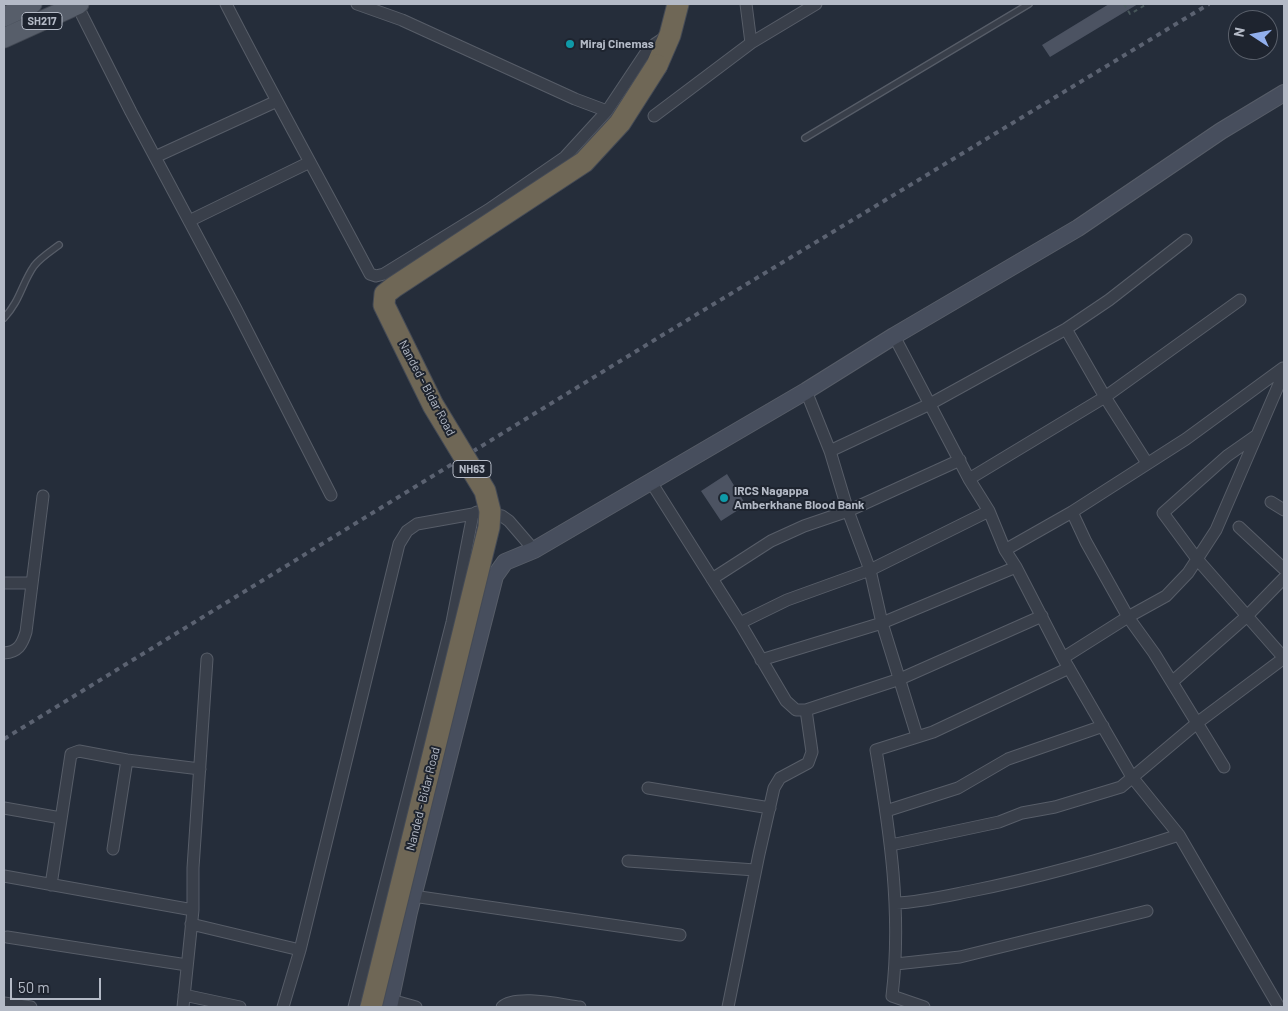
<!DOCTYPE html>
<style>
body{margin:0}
#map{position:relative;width:1288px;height:1011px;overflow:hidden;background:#252d3a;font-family:Barlow,sans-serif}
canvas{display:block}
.frame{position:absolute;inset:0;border:5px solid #b4bac6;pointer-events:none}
.north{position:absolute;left:1228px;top:10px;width:50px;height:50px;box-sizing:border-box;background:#1e242f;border:1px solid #5a606b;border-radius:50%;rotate:281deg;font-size:14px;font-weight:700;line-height:20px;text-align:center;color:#b4bac6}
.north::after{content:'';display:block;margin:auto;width:18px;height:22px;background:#91afed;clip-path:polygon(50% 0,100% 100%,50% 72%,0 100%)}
.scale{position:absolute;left:10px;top:978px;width:91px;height:22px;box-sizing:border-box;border:2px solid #b4bac6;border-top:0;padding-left:6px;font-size:15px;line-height:18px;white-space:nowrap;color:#b4bac6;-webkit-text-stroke:4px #1e242f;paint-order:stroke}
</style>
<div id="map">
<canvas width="1288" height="1011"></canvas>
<div class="frame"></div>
<div class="north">N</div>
<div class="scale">50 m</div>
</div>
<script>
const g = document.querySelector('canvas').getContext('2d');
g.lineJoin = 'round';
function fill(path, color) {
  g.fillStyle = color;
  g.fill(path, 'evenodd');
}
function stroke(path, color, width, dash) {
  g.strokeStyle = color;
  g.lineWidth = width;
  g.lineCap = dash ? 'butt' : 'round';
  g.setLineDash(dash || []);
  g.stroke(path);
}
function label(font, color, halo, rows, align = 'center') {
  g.font = font + ' Barlow,sans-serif';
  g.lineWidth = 4;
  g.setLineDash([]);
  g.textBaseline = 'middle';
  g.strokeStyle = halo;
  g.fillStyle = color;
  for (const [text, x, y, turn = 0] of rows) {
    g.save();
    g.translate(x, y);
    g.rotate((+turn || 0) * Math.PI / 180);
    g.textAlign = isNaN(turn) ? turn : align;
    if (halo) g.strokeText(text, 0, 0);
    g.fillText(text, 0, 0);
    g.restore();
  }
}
fill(new Path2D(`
 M1109 4H1138L1050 57 1042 45Z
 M727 474 746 505 721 521 701 491Z`), '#4c5362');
const lane = new Path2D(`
 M805 138 1029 4
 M4 318C20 301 22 283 34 266 40 258 51 251 59 245`);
const street = new Path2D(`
 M226 4C272 94 322 183 370 274L376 276 384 274 488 210 565 157 607 111 645 54 655 44 667 36
 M357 4 402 20 575 99 607 111
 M746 4 751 43
 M77 5 131 112 236 309 331 495
 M654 116 751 43 816 4
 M155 157 277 101
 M189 221 310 162
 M1066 329 1105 397 1147 463
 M894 336 969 479 989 511 1005 550 1016 567 1063 658 1132 777 1179 835 1279 1007
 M806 391 830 451 848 511 870 570 882 623 917 736
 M1257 435 1227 456 1163 513 1197 559 1284 658
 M830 451 930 404 1066 329 1109 300 1186 240
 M969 479 1105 397 1240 300
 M651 482 740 623 786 701 796 710H806L900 679 1042 616
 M1271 502 1284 510
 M1072 512 1086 542 1128 617 1154 653 1224 767
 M1239 527 1284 569
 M1005 550 1072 512 1186 439 1283 368
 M712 579 771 541 804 526 848 511 960 460
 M4 583H32
 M740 623 787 600 870 570 989 511
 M4 653C18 652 22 645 26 632L43 496
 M1063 658 1128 617 1166 596 1188 573 1216 530 1279 384 1280 371
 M761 660 882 623 1016 567
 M1172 682 1247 616 1284 578
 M648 788 770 808
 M4 808 61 818
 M886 811 958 788 1008 759 1103 726
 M891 845 999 822 1022 813 1055 807 1121 787 1197 723 1284 658
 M113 849 127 760
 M628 861 755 870
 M4 876 193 910
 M51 885 71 754 79 751 127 760 200 769
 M413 896 680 935
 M896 903C921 902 946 896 971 891 1042 877 1111 857 1179 835
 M191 924 300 950
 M7 937 187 965
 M896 964 960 957 1147 911
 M184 995 240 1007
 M391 1000 416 1007
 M4 1003 31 1007
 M183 1007 193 910V868L207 659
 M283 1007 300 950 399 544 407 531 417 524 473 514
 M354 1007 452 622 473 514 477 512 502 516 509 521 534 550
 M502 1007C516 994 562 1005 580 1007
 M728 1007 759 854 774 788 780 778 808 763 812 752 806 710
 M924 1007 892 996C902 913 890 832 876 750L933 732 1069 668`);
const secondary = new Path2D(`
 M389 1007 409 912 495 576 505 562 534 550 806 391 894 336 1078 228 1221 131 1284 93`);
const primary = new Path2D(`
 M4 17 32 4
 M4 38 79 4`);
const highway = new Path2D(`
 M657 65 670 35 678 4`);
stroke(lane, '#575d68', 8);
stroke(street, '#575d68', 13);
stroke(secondary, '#575d68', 18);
stroke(primary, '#424853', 21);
stroke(highway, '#444a55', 23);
stroke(new Path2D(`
 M1124 4 1130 14 1147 4`), '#47565a', 2, [4, 4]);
stroke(lane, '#393f4a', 5.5);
stroke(street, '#393f4a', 11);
stroke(secondary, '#474e5d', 16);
stroke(primary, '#575e6a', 19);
stroke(highway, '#6f6756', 21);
stroke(new Path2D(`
 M4 739 661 336 1209 4`), '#5b6271', 4, [5, 5]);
const highwayBridge = new Path2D(`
 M371 1007 489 527 490 511 485 491 433 405 384 305 385 294 394 287 584 162 620 123 657 65`);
stroke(highwayBridge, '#444a55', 23, []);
stroke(highwayBridge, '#6f6756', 21);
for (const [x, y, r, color] of [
 [570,44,5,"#0f9aa8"],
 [724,498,5,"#0f9aa8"]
]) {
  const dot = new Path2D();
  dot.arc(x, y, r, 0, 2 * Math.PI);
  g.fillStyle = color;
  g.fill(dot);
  stroke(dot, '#1e242f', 2);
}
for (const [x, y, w] of [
 [42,21,40],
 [472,469,38]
]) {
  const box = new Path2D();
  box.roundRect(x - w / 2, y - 8.5, w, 17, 4);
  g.fillStyle = '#1e242f';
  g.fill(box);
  stroke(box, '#b4bac6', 1);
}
label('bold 11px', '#b4bac6', null, [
 ["SH217",42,21],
 ["NH63",472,469]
]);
label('bold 12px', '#b4bac6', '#1e242f', [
 ["Miraj Cinemas",580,44],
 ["IRCS Nagappa",734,491],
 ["Amberkhane Blood Bank",734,505]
], 'left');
label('12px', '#b4bac6', '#1e242f', [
 ["Nanded - Bidar Road",427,388,62],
 ["Nanded - Bidar Road",423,799,-76]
]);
</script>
